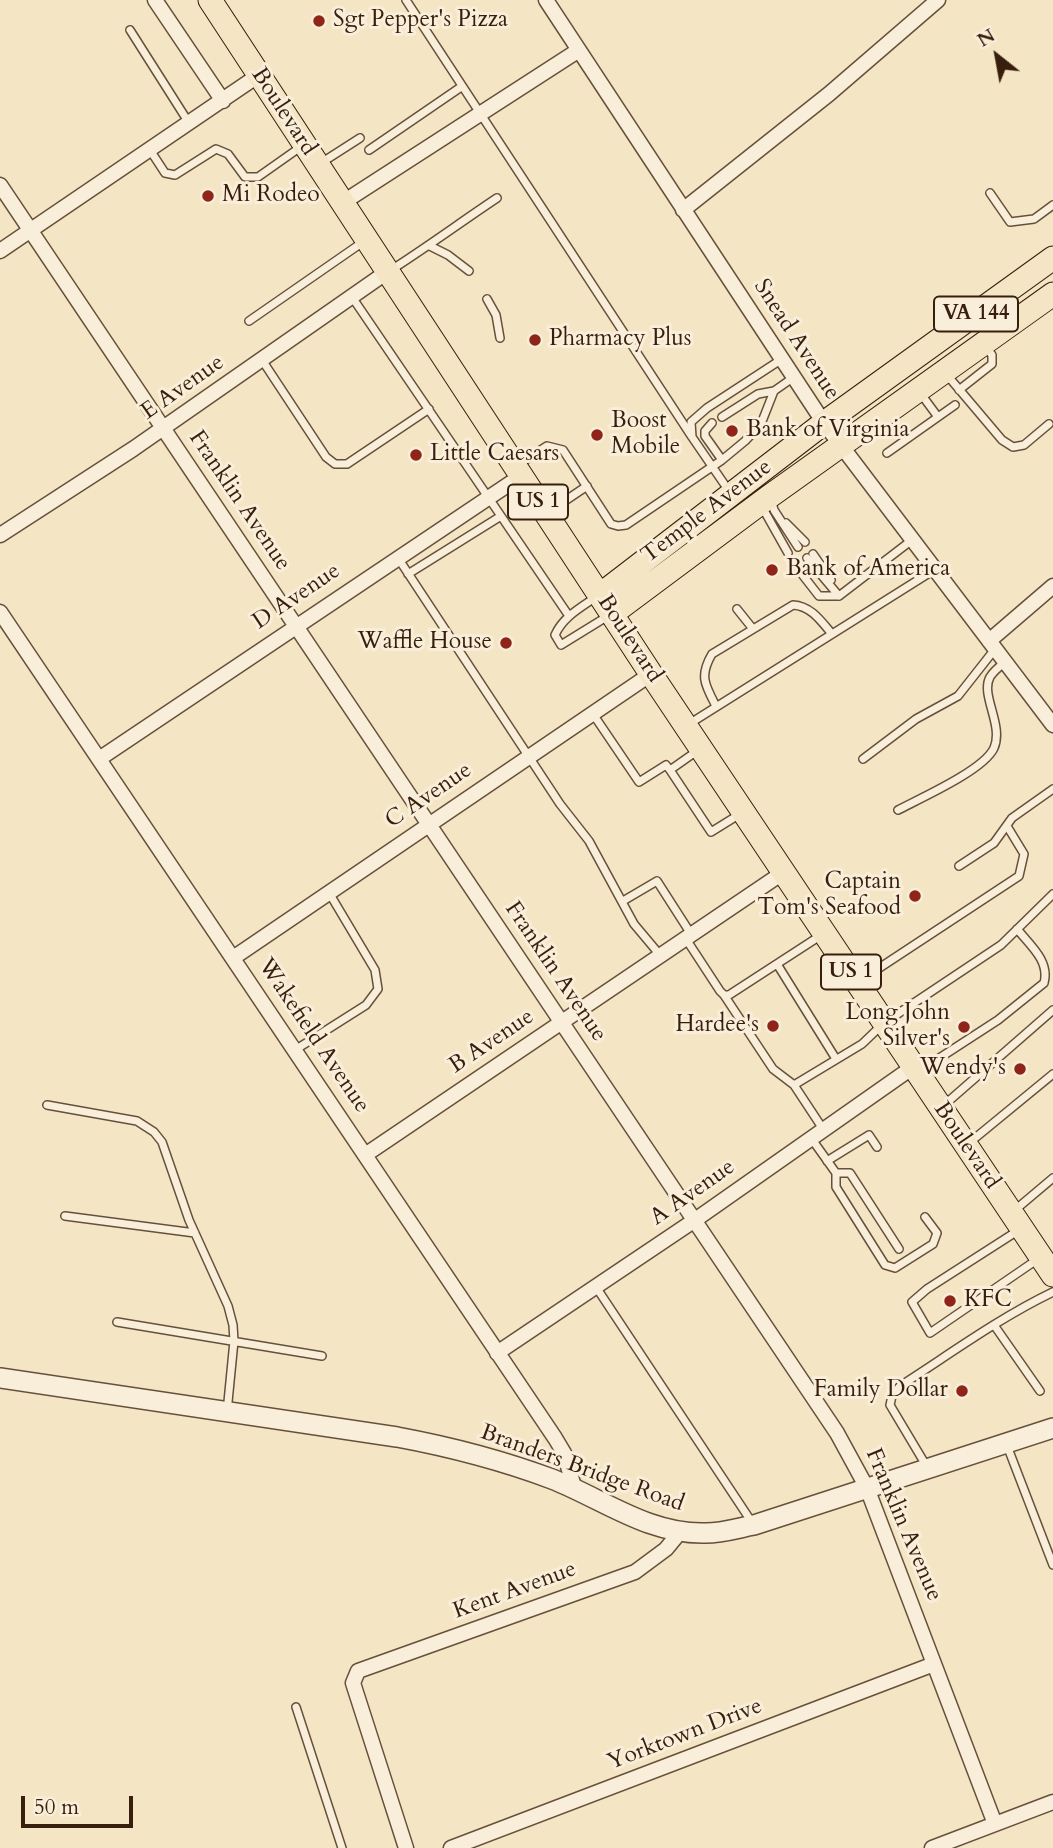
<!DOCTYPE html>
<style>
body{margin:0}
#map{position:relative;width:1053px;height:1848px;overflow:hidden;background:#f4e5c4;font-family:Cardo,serif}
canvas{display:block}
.north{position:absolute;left:962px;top:21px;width:70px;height:70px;-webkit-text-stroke:5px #f8eed9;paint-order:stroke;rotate:329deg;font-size:19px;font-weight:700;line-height:28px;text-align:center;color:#371e0d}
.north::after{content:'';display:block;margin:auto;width:24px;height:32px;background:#371e0d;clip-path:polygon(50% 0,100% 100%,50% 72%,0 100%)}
.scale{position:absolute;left:21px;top:1796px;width:112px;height:32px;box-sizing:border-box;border:4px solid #371e0d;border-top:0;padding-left:9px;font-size:21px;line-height:24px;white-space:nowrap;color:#371e0d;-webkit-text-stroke:5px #f8eed9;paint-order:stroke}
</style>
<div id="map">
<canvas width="1053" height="1848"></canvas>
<div class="north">N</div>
<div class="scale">50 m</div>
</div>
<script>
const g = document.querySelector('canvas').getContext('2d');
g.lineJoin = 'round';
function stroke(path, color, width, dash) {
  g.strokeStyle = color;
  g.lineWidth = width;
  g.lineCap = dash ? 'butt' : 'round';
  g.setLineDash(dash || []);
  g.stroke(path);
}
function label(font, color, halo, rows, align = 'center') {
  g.font = font + ' Cardo,serif';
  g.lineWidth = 6;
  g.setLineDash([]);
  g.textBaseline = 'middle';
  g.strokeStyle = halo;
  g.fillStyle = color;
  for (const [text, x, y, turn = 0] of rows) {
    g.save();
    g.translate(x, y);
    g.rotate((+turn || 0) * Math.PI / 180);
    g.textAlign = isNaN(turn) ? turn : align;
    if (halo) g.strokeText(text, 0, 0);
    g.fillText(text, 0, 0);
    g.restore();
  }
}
const service = new Path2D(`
 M406 0 692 437
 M130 30 189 123
 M150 150 165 173 175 175 216 149 228 154 245 177H258L302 146
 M369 150 461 87
 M321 163 360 138
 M990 193 1010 222 1034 219 1053 205
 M430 246 448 255 469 271
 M391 270C427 247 461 222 497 198
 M352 297 569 616
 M487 299 496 315 500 338
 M249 321 363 242
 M262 360 326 457 335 464H347L429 409
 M947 375 1002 440 1013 447 1024 445 1049 424
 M959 390 992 364V355L985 346
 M722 417 758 394 774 391
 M938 417 955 405
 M712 423 705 431V436L722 460
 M887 453 938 417 921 394
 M519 464 547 446 563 450 611 524 618 526 626 525 722 460 745 441 761 424 774 391 794 377
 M729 491 692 437 691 422 707 408 782 359
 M771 499 774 510 798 547
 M761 505 788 553
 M550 511 587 486
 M786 523 805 542
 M813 554 831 580
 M398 558 560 804 589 841 634 924 660 955
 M807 558 839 596
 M794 564 819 596H839L912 540
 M408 574 501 516
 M596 597C580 608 563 617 555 635L561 645 608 616
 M737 609 753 629
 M716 706C705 685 699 676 712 654L793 605C811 606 821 621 832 634
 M593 714 639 782 666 765 670 770
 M689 724 934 570
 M697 751 670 770 711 832 740 814
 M863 759 916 719 958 696 995 649
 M898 810C921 798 984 770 994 748 1004 725 980 695 990 677 993 672 1000 666 1005 662
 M959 866 994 843 1012 818 1053 789
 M623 901 657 881 691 934
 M686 939 720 991 724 995H729L823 934
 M777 964 836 1059
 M861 980 1019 876 1024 854 1007 826
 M724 995 773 1069 794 1085 823 1129
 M295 1050 366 1005 378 989 375 970 328 891
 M921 1070 998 1020 1044 983C1050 961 1030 945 1017 929
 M794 1085 862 1044 884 1023 1001 945 1053 894
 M47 1105 137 1121 154 1132 162 1142 189 1220 228 1306 233 1325 234 1341 227 1412
 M943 1106 1053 1010
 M811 1138 836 1173V1187L885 1265 895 1268 933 1244 937 1233 925 1217
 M969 1143 1053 1074
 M827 1161 869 1135 877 1147
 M836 1173H850L899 1249
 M1015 1210 1053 1178
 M65 1216 195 1233
 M1019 1230 927 1289 912 1302 930 1333 1038 1259
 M596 1287 753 1524
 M117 1322 322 1356
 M994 1325 1040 1391
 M1006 1443 1053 1565
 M927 1467 890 1405 892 1396 900 1386C950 1354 999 1318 1053 1292
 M296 1707 342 1848`);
const minor = new Path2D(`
 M155 0 223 101
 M546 0 824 423 1053 725
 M0 185 837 1433 867 1488 995 1824
 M342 203 579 50
 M683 210 829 94 938 0
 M0 251 259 75
 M0 535 133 449 387 272
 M0 612 555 1438 564 1453 575 1490
 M989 641 1053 586
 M99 759 521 476
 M233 958 651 674
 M365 1155 784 872
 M497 1353 695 1220 913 1067
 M406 1848 353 1683 358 1671 635 1572 666 1549 680 1532
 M451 1848 934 1664
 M932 1848 1053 1802`);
const tertiary = new Path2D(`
 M0 1378 397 1437C451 1447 501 1460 552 1479 603 1499 649 1535 706 1533 722 1533 738 1528 754 1525L1053 1428`);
const primary = new Path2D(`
 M210 0 651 674 1053 1275
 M600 595 824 423 1053 258
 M613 613 770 496 1053 294`);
stroke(service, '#66503b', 10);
stroke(minor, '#66503b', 17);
stroke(tertiary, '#66503b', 22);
stroke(primary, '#371e0d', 25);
stroke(service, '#f8eed9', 7);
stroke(minor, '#f8eed9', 14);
stroke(tertiary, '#f8eed9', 19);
stroke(primary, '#f4e5c4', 23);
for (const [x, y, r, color] of [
 [319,21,7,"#8f2418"],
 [208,196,7,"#8f2418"],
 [535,340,7,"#8f2418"],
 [732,431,7,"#8f2418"],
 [597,435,7,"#8f2418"],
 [416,455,7,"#8f2418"],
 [772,570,7,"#8f2418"],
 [506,643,7,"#8f2418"],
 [915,896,7,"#8f2418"],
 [773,1026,7,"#8f2418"],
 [964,1027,7,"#8f2418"],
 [1020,1069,7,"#8f2418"],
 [950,1301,7,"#8f2418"],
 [962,1391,7,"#8f2418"]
]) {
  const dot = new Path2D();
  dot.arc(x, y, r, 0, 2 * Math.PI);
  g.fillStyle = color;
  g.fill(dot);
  stroke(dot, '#f8eed9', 2.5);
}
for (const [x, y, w] of [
 [976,314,84],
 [538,502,60],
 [851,972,60]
]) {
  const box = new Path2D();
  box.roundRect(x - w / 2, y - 17.5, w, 35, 5);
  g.fillStyle = '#f8eed9';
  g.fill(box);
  stroke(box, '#371e0d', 2);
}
label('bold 21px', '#371e0d', null, [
 ["VA 144",976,314],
 ["US 1",538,502],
 ["US 1",851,972]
]);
label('23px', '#371e0d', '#f8eed9', [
 ["Sgt Pepper's Pizza",333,21],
 ["Mi Rodeo",222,196],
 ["Pharmacy Plus",549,340],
 ["Boost",611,422],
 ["Mobile",611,448],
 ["Bank of Virginia",746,431],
 ["Little Caesars",430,455],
 ["Bank of America",786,570],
 ["Waffle House",492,643,"right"],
 ["Captain",901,883,"right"],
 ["Tom's Seafood",901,909,"right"],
 ["Long John",950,1014,"right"],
 ["Silver's",950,1040,"right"],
 ["Hardee's",759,1026,"right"],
 ["Wendy's",1006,1069,"right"],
 ["KFC",964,1301],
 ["Family Dollar",948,1391,"right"]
], 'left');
label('23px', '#371e0d', '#f8eed9', [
 ["Boulevard",283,112,57],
 ["Snead Avenue",796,340,57],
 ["E Avenue",183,388,-35],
 ["Franklin Avenue",239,501,56],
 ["Temple Avenue",707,512,-37],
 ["D Avenue",297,597,-34],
 ["Boulevard",629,639,57],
 ["C Avenue",429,796,-34],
 ["Franklin Avenue",555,972,56],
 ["Wakefield Avenue",313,1036,56],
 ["B Avenue",492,1042,-34],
 ["Boulevard",966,1146,56],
 ["A Avenue",693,1193,-35],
 ["Branders Bridge Road",582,1469,20],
 ["Franklin Avenue",903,1525,67],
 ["Kent Avenue",515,1591,-20],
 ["Yorktown Drive",685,1735,-21]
]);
</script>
